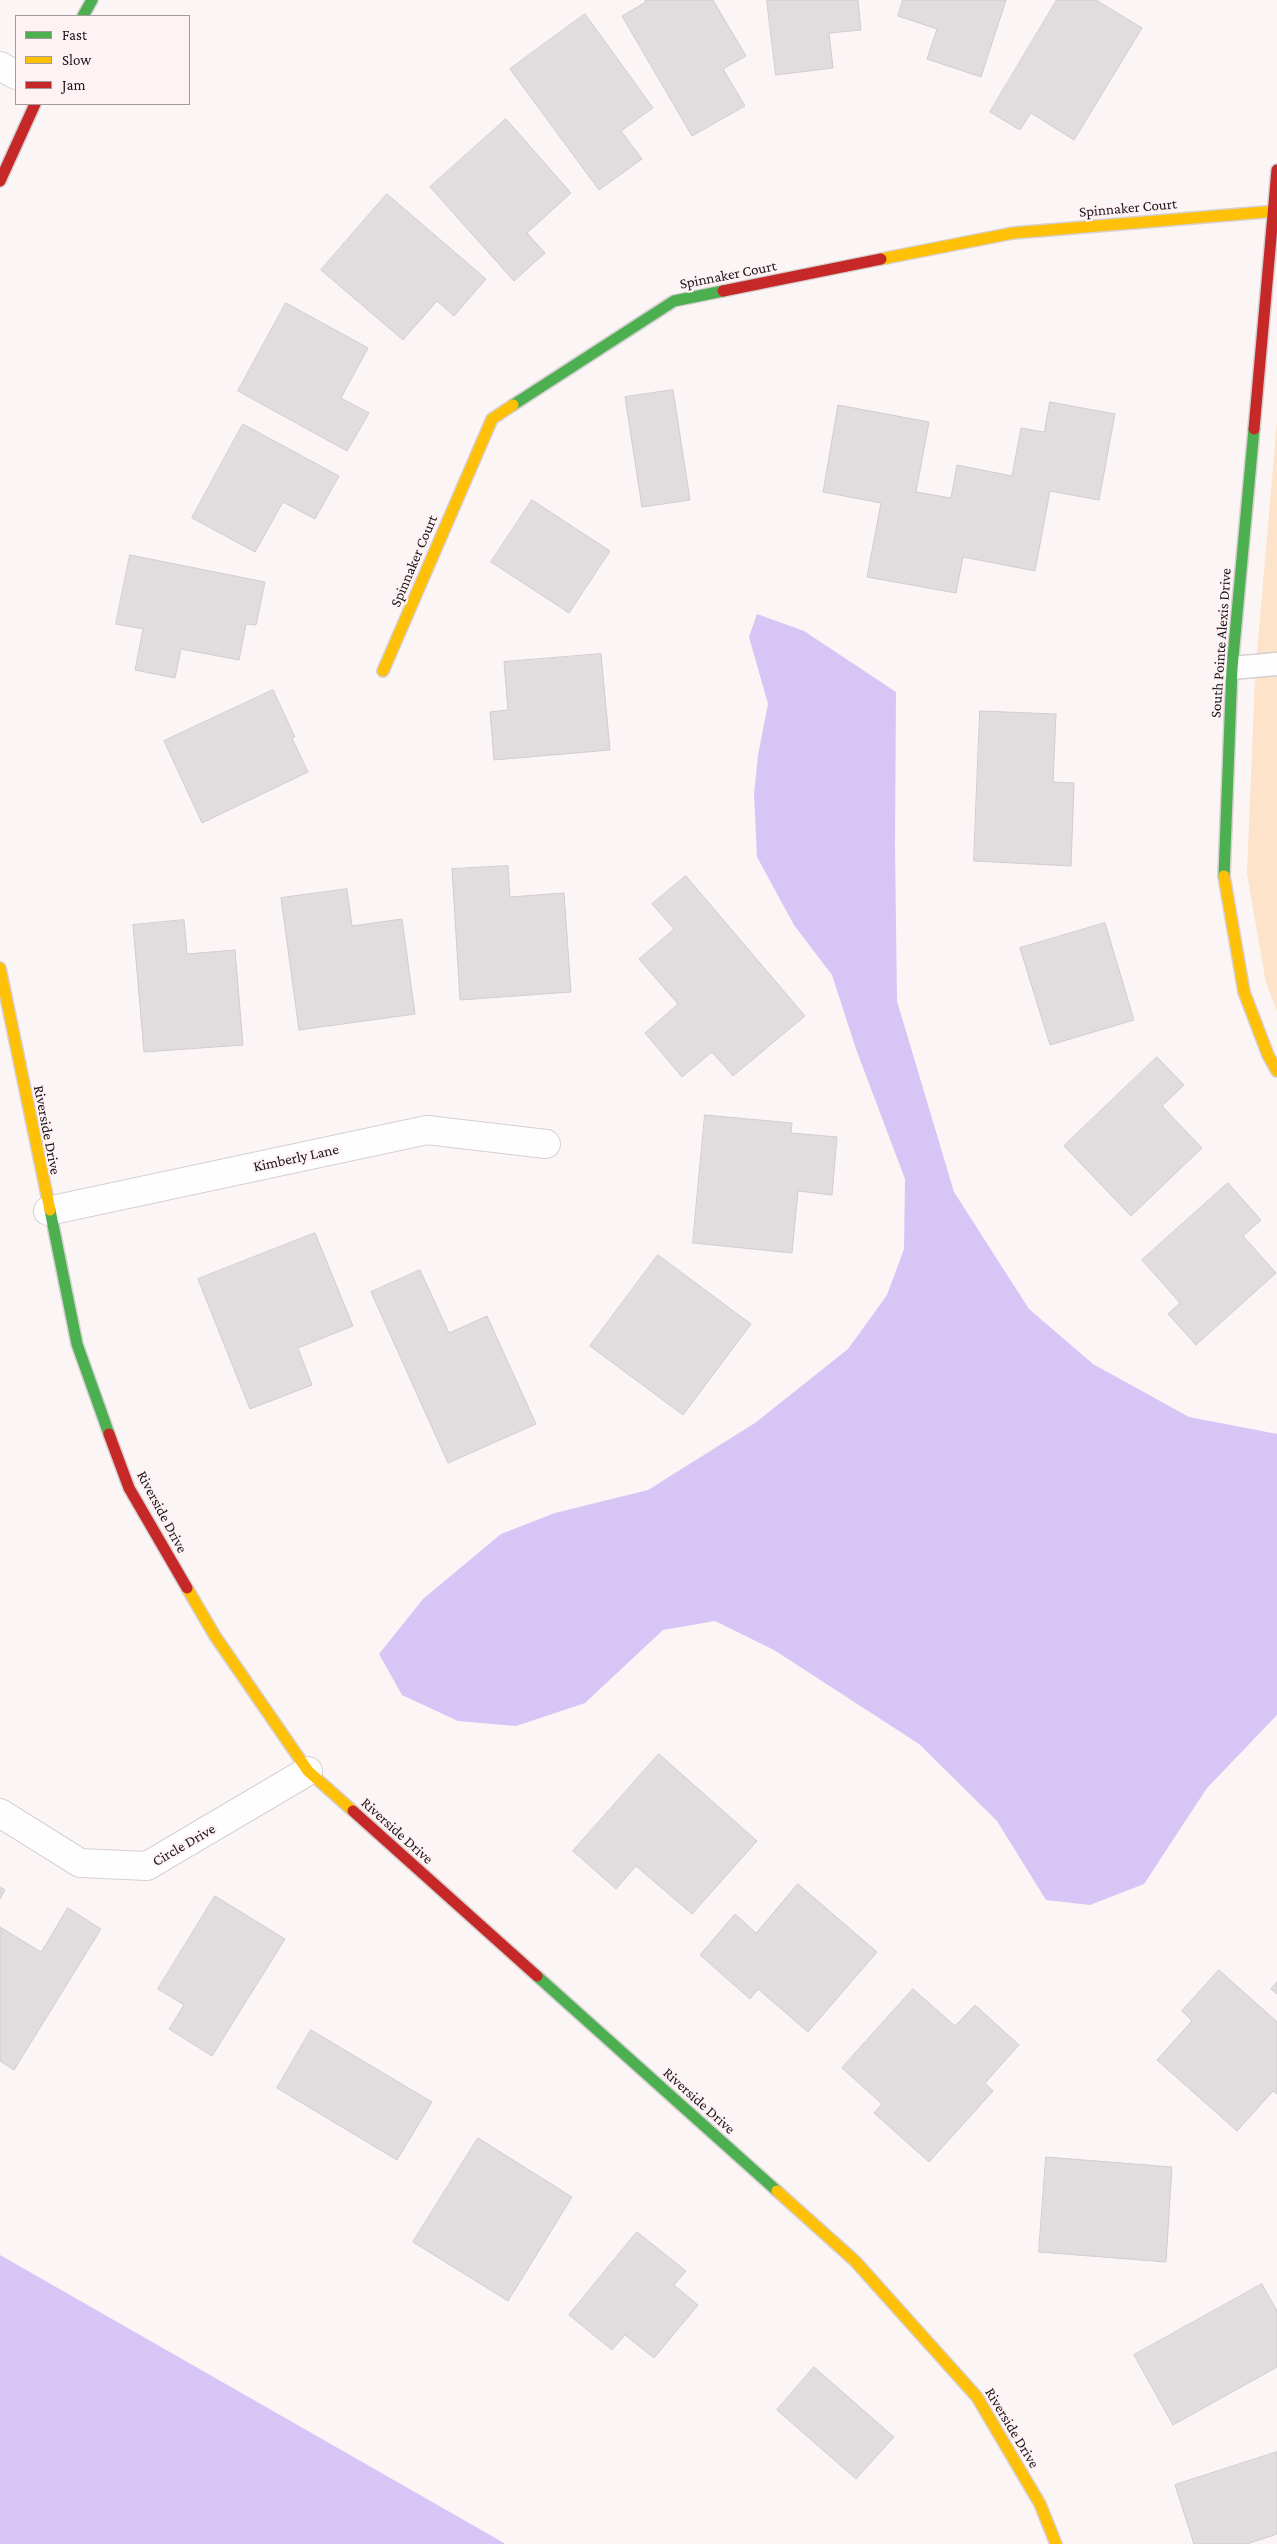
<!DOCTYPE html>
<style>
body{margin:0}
#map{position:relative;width:1277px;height:2544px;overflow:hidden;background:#fcf5f6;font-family:"Crimson Pro",serif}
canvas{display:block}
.legend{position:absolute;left:15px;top:15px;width:175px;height:90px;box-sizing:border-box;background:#fff2f5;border:1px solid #a49a9c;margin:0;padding:6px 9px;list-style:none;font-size:15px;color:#1b1617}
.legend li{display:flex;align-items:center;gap:10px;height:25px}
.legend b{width:25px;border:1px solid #a49a9c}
</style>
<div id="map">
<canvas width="1277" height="2544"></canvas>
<ul class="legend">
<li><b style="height:6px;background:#4caf50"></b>Fast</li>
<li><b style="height:6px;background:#ffc107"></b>Slow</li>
<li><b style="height:6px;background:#c62828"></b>Jam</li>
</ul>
</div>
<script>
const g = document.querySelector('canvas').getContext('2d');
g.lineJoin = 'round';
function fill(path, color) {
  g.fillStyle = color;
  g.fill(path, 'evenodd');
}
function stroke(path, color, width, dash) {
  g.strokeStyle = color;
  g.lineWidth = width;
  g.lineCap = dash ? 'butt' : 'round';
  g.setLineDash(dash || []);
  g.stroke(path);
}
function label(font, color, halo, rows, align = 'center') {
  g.font = font + ' "Crimson Pro",serif';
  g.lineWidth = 4.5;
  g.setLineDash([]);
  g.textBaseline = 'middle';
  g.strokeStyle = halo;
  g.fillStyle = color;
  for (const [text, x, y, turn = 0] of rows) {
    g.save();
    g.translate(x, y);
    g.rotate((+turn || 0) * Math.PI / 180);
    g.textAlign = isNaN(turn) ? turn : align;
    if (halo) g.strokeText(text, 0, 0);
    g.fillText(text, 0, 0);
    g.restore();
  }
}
fill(new Path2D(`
 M1277 421V1011L1266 983 1247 874 1255 676Z`), '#fde3ca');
fill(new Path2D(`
 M757 614 804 631 896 692 895 845 897 1001 954 1192 1029 1309 1093 1364 1189 1417 1277 1434V1715L1207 1788 1144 1884 1090 1905 1046 1900 997 1821 919 1744 774 1650 715 1621 663 1630 585 1703 516 1726 458 1721 402 1695 379 1654 423 1599 501 1534 555 1513 648 1490 755 1423 848 1349 887 1295 904 1249 905 1179 856 1049 832 975 794 925 757 857 754 795 758 755 768 704 749 637Z
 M0 2255 504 2543 505 2544H0Z`), '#d7c5f5');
const building = new Path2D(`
 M645 0H713L746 56 723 69 745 106 692 136 622 16 646 2Z
 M767 0H858L861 30 829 33 833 68 776 75Z
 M903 0H1006L981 77 927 59 937 29 898 16Z
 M1057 0H1096L1142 28 1074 140 1031 113 1020 130 990 112Z
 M585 14 653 108 621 131 642 159 599 190 510 69Z
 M506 119 571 193 527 233 545 253 514 281 430 187Z
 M387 194 486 279 454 316 437 301 403 340 321 270Z
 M286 303 368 348 341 398 369 413 347 451 238 391Z
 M673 390 690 500 642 507 625 397Z
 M1050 402 1115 414 1099 500 1050 491 1035 571 963 557 956 593 867 577 881 503 823 492 838 405 929 422 916 492 951 498 957 465 1012 476 1021 428 1044 432Z
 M243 424 339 476 315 519 283 502 255 552 192 518Z
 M532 500 610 551 569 613 491 562Z
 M130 555 265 582 256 625 246 624 239 660 181 649 175 678 135 670 143 629 116 624Z
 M601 654 610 750 494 760 490 712 508 710 504 662Z
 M273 690 295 737 292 738 308 772 202 823 164 741Z
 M980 711 1056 714 1053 782 1074 783 1071 866 974 861Z
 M508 866 510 897 564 893 571 992 460 1000 452 869Z
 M686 876 805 1016 733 1076 712 1052 682 1077 645 1033 678 1004 639 959 674 929 652 904Z
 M347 889 352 926 402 919 415 1014 299 1030 281 898Z
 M184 920 187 954 235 950 243 1045 144 1052 133 925Z
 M1105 923 1134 1020 1050 1045 1020 948Z
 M1157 1057 1184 1085 1162 1106 1202 1148 1131 1216 1064 1146Z
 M705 1115 792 1123 791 1133 837 1137 832 1195 798 1191 792 1253 693 1243Z
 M1228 1183 1261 1220 1243 1236 1276 1273 1196 1345 1168 1314 1180 1303 1142 1260Z
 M315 1233 353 1326 298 1348 312 1385 250 1409 198 1279Z
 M658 1255 751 1324 683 1415 590 1346Z
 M420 1270 449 1333 487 1316 536 1424 448 1463 371 1292Z
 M659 1754 757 1841 692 1914 636 1866 616 1889 573 1851Z
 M798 1884 877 1952 808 2032 758 1989 750 1999 700 1955 735 1914 756 1933Z
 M0 1887 5 1890 0 1899Z
 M215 1896 285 1939 212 2056 169 2029 184 2005 158 1989Z
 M68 1908 101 1929 14 2070 0 2061V1927L41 1952Z
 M1219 1970 1277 2022V2094L1273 2091 1237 2131 1157 2060 1192 2021 1182 2011Z
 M1277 1982V1994L1271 1989Z
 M913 1989 955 2026 975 2005 1019 2045 985 2083 993 2091 929 2162 874 2113 882 2104 842 2068Z
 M311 2030 432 2102 397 2160 277 2088Z
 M478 2138 572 2197 508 2301 413 2242Z
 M1046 2157 1172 2167 1166 2262 1039 2252Z
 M637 2232 686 2271 674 2285 698 2305 654 2358 625 2335 612 2350 569 2315Z
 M1262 2284 1277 2311V2367L1173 2425 1134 2355Z
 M814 2367 894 2437 856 2479 777 2410Z
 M1277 2452V2534L1247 2544H1194L1175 2485Z`);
fill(building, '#e1dcde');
stroke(building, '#d1ccce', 1);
const lane = new Path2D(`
 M1232 668 1277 664`);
const street = new Path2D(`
 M0 66 16 75
 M48 1211 427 1130 546 1144
 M0 1813 80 1863 147 1866 308 1771`);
const fast = new Path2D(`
 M83 16 92 0
 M513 405 674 301 723 291
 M1224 876 1232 668 1254 429
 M50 1210 77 1344 109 1434
 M537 1976 777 2191`);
const slow = new Path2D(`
 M881 259 1013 233 1277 211
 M383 671 492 419 513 405
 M1224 876 1244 992 1268 1055 1277 1071
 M0 968 50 1210
 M187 1588 215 1636 308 1771 353 1811
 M777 2191 855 2261 977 2397 1040 2504 1056 2544`);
const jam = new Path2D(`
 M0 181 35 104
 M723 291 881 259
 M1254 429 1277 170
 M109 1434 129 1488 187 1588
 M353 1811 537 1976`);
stroke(lane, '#d6d0d1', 25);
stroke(street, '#d6d0d1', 30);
stroke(fast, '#d6d0d1', 14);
stroke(slow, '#d6d0d1', 14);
stroke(jam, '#d6d0d1', 14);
stroke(lane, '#fffefe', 22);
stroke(street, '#fffefe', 28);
stroke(fast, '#4caf50', 11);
stroke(slow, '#ffc107', 11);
stroke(jam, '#c62828', 11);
label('15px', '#1b1617', '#fff2f5', [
 ["Spinnaker Court",1128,208,-5],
 ["Spinnaker Court",728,275,-11],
 ["Spinnaker Court",414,561,-67],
 ["South Pointe Alexis Drive",1221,643,-86],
 ["Riverside Drive",47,1130,79],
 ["Kimberly Lane",296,1158,-12],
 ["Riverside Drive",162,1512,62],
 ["Riverside Drive",397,1831,42],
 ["Circle Drive",184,1845,-30],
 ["Riverside Drive",699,2101,42],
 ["Riverside Drive",1012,2428,59]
]);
</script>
